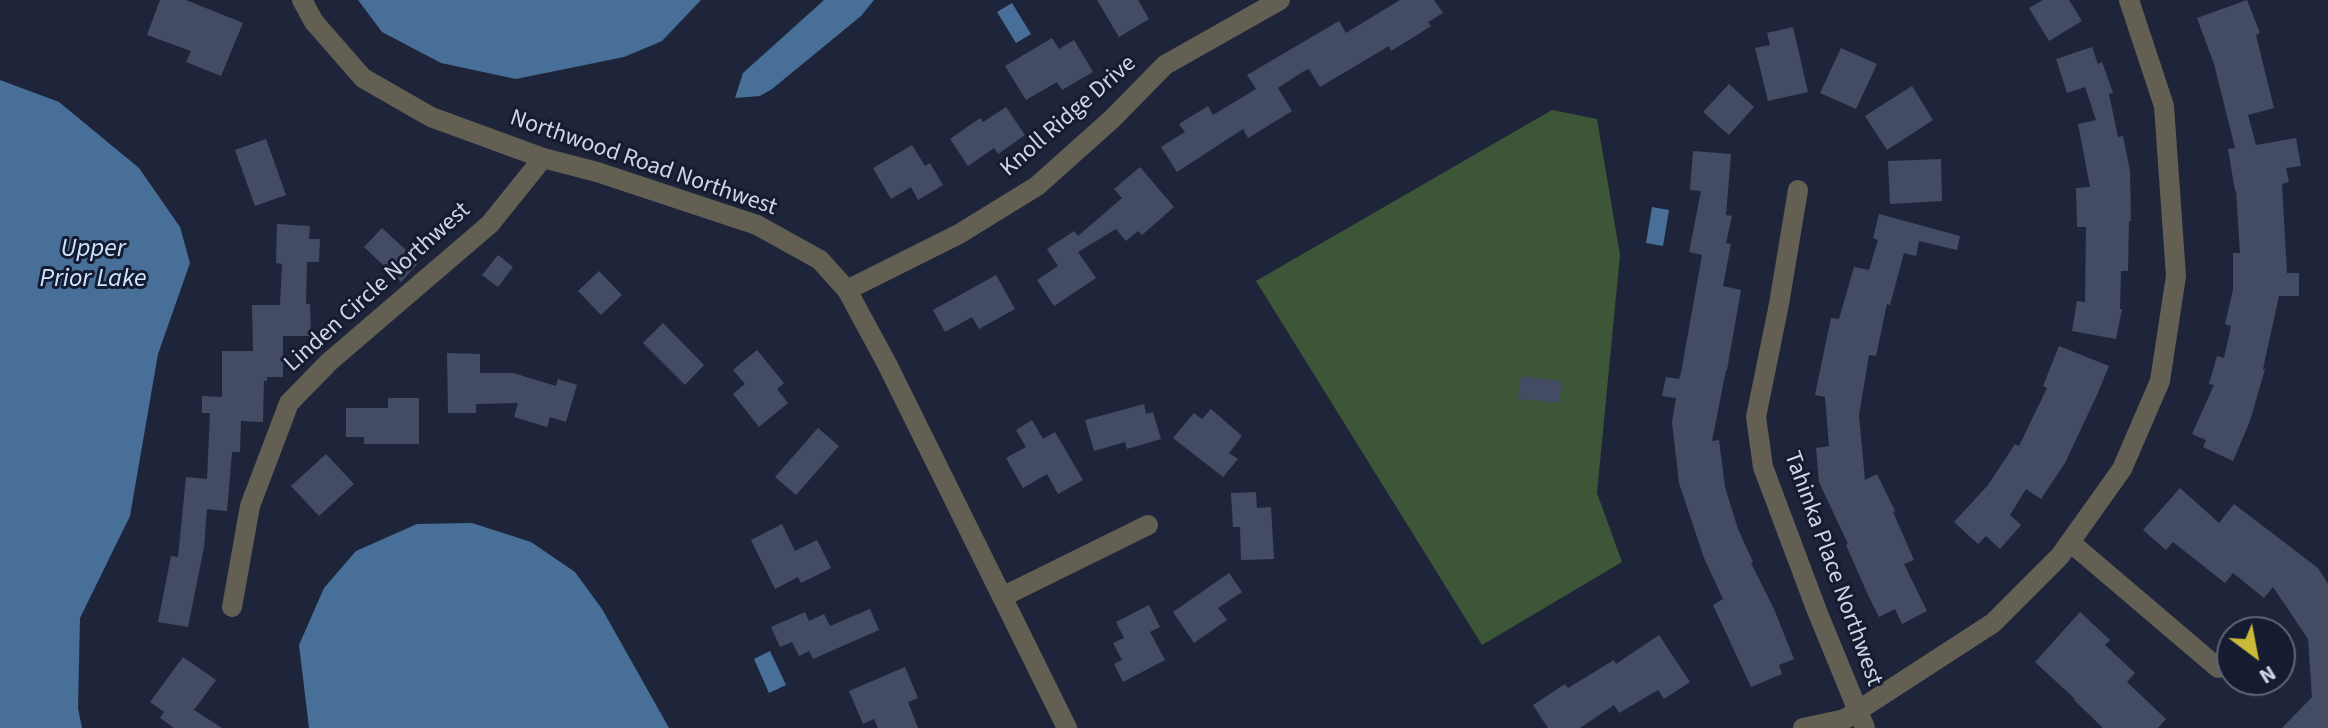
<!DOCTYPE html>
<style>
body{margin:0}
#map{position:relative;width:2328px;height:728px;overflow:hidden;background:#1e253b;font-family:"Source Sans 3",sans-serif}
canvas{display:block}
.north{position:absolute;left:2216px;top:616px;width:80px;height:80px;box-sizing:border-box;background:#151b30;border:2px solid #606578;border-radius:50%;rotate:148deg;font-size:22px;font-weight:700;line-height:32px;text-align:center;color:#d0d5e4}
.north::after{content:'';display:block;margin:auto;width:28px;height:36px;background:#caba3a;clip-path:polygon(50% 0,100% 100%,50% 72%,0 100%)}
</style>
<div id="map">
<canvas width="2328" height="728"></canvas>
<div class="north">N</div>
</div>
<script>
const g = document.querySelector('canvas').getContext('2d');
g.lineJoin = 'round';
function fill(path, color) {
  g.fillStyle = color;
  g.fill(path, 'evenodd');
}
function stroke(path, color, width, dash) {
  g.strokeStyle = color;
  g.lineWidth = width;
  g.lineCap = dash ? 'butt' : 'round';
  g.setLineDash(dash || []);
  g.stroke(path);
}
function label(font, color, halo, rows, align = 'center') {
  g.font = font + ' "Source Sans 3",sans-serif';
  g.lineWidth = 6;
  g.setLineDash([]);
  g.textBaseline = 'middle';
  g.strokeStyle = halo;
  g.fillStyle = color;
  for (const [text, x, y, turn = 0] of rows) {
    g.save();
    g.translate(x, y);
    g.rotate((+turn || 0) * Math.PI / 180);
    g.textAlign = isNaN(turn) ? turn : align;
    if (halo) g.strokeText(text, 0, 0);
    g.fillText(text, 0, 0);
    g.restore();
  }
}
fill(new Path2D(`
 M1552 110 1597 119 1620 255 1597 493 1622 562 1482 645 1256 281Z`), '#3e5638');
fill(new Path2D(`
 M358 0H701L662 41 624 57 516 79 441 63 382 32Z
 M824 0H874L861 16 772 89 760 96 735 98 743 73Z
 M1012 3 1031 34 1016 43 997 12Z
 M0 80 59 102 139 168 180 227 190 263 158 354 130 516 80 618 78 708 82 728H0Z
 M1652 207 1669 210 1663 246 1646 243Z
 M472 523 531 542 575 572 602 609 669 728H309L299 645 324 588 356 551 417 524Z
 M770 651 786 685 769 693 754 659Z`), '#486f98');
fill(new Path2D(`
 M160 0H186L243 23 221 76 186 62 191 51 147 35Z
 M1097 0H1138L1149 19 1119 37Z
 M1400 0H1434L1443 13 1428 22 1431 26 1417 35 1391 51 1389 46 1320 87 1309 69 1304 71 1278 88 1292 111 1248 138 1243 129 1177 172 1161 147 1185 132 1179 124 1208 106 1213 115 1256 89 1247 75 1339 21 1346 33Z
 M2043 0H2069L2082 21 2049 41 2029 8Z
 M2247 0 2260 33 2256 35 2274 108 2248 115 2256 145 2296 138 2301 166 2286 168 2289 182 2282 184 2287 273H2299V296H2279L2263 369H2265L2250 421 2233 461 2203 447 2206 440 2192 434 2214 385 2209 384 2217 356 2224 358 2231 326 2225 324 2233 290V253H2240L2236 191H2235L2228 149 2235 148 2214 64 2197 18Z
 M1793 27 1808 92 1768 101 1755 48 1770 45 1767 33Z
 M1052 38 1059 49 1074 40 1093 72 1062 90 1057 82 1026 100 1005 66Z
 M2092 47 2098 64 2102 62 2113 93 2109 94 2118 137 2123 136 2130 171 2131 221H2129L2128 271H2121L2120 309H2122L2116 339 2072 331 2077 301 2085 302 2086 227H2077L2076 188 2090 187 2078 124 2096 120 2085 87 2067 93 2056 59Z
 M1841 48 1877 64 1856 109 1820 93Z
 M1729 84 1754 107 1729 135 1703 112Z
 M1912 86 1933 120 1887 150 1865 116Z
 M1006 107 1025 135 998 154 994 148 968 166 950 139 980 118 983 122Z
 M266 139 286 195 255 206 235 150Z
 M912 145 925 166 930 163 943 185 918 200 911 187 891 199 873 168Z
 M1693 151 1731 154 1726 215 1732 216 1726 243 1731 244 1723 286 1741 290 1727 370H1726L1712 441 1719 440 1725 487 1738 529 1753 562 1751 563 1774 609 1794 659 1779 665 1782 674 1751 687 1713 605 1723 599 1704 558 1679 483 1672 422 1676 398 1662 396 1666 377 1679 379 1681 373 1702 255 1689 252 1701 191 1690 190Z
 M1941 159 1942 201 1890 204 1888 161Z
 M1140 167 1174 207 1142 235 1138 231 1126 241 1116 229 1078 252 1096 278 1054 306 1037 280 1058 266 1047 249 1074 231 1078 236 1122 198 1114 189Z
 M1879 214 1960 236 1957 250 1919 241 1916 256 1904 253 1890 305 1887 304 1876 356 1869 355 1859 415 1865 480 1877 474 1895 511 1893 512 1914 560 1904 564 1927 611 1902 624 1895 609 1879 617 1868 595 1846 545 1848 544 1819 482 1816 448 1829 446 1825 397 1815 395 1831 318 1839 319 1854 267 1869 270 1878 240 1873 238Z
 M277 224 310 226 309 239H320L319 262H307L306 304H310L311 336H283V377H267V381H264L263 422 241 421 240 452H232L227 511 207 509 204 547 188 627 158 622 171 556 178 557 186 477 207 479 210 413H202V396L222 397V351H253L252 305H280L282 264 276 263Z
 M382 228 419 262 401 282 364 247Z
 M498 255 513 267 498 287 482 275Z
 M599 271 622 295 601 315 578 291Z
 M996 275 1015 309 979 329 972 317 945 332 933 310Z
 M663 323 704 365 685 385 643 343Z
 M2059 346 2109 366 2096 397 2065 463 2041 499 2026 489 2010 515 2021 525 2000 549 1986 536 1978 544 1954 522 1988 485 2015 444 2019 446 2047 388 2043 386Z
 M757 350 784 383 777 389 788 403 759 427 733 394 745 384 733 370Z
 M447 353 480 354V373H513L556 386 558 379 577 385 566 422 550 417 547 427 514 417 518 403 476 404V413H448Z
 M1521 376 1562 381 1559 403 1518 399Z
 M388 398H419V444H364V437H346V408H388Z
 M1144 404 1146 414 1153 412 1161 439 1127 449 1125 442 1094 451 1085 420Z
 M1211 409 1242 436 1229 453 1238 459 1223 477 1173 438 1194 413 1202 419Z
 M1032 420 1043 439 1055 432 1083 480 1058 494 1047 474 1023 488 1006 458 1026 447 1016 430Z
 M818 428 839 446 796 495 775 477Z
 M326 454 354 484 319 516 291 486Z
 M2180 488 2219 523 2234 504 2318 568 2328 584V728H2282L2312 697 2308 639 2273 587 2264 598 2233 573 2225 583 2173 542 2166 550 2143 530Z
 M1256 492 1257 508 1271 507 1274 559 1241 560 1240 527H1233L1231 493Z
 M782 524 795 551 817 540 831 568 801 583 798 577 775 589 751 540Z
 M1229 573 1242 592 1218 608 1227 620 1194 643 1173 612Z
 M1149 605 1160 627 1150 632 1165 660 1123 682 1114 664 1122 660 1113 643 1124 638 1116 622Z
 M870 609 879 630 813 659 809 651 799 656 792 642 780 647 771 627 805 612 809 621 824 614 830 626Z
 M2080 612 2110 640 2105 645 2135 673 2127 682 2166 719 2158 728H2103L2074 700 2075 699 2035 662Z
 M1659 635 1690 682 1664 699 1658 690 1619 713 1614 705 1580 728H1548L1533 705 1565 684 1568 688 1614 660 1616 664Z
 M183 657 216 680 194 710 222 728H174L160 718 164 712 150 702Z
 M905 667 918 698 908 702 918 728H878L874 719 863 724 849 691Z`), '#444c64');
stroke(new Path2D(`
 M302 0 314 22 363 78 431 117 543 158 597 172 757 225 820 260 847 290 887 364 1067 728
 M1798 190 1779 304 1756 417 1763 467 1817 611 1865 728
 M847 290 959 234 1037 186 1112 119 1165 65 1280 0
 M2070 542 2218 668
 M1002 597 1148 525
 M232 607 250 506 289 403 329 362 490 224 543 158
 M1803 728 1845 719 1993 623 2060 556 2122 469 2160 381 2176 276 2164 106 2129 0`), '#635f53', 20);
label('24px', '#d0d5e4', '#151b30', [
 ["Knoll Ridge Drive",1069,117,-41],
 ["Northwood Road Northwest",643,164,19],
 ["Linden Circle Northwest",378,288,-42],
 ["Tahinka Place Northwest",1832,569,70]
]);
label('italic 26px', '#cee5ff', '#151b30', [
 ["Upper",93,250],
 ["Prior Lake",93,280]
]);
</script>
